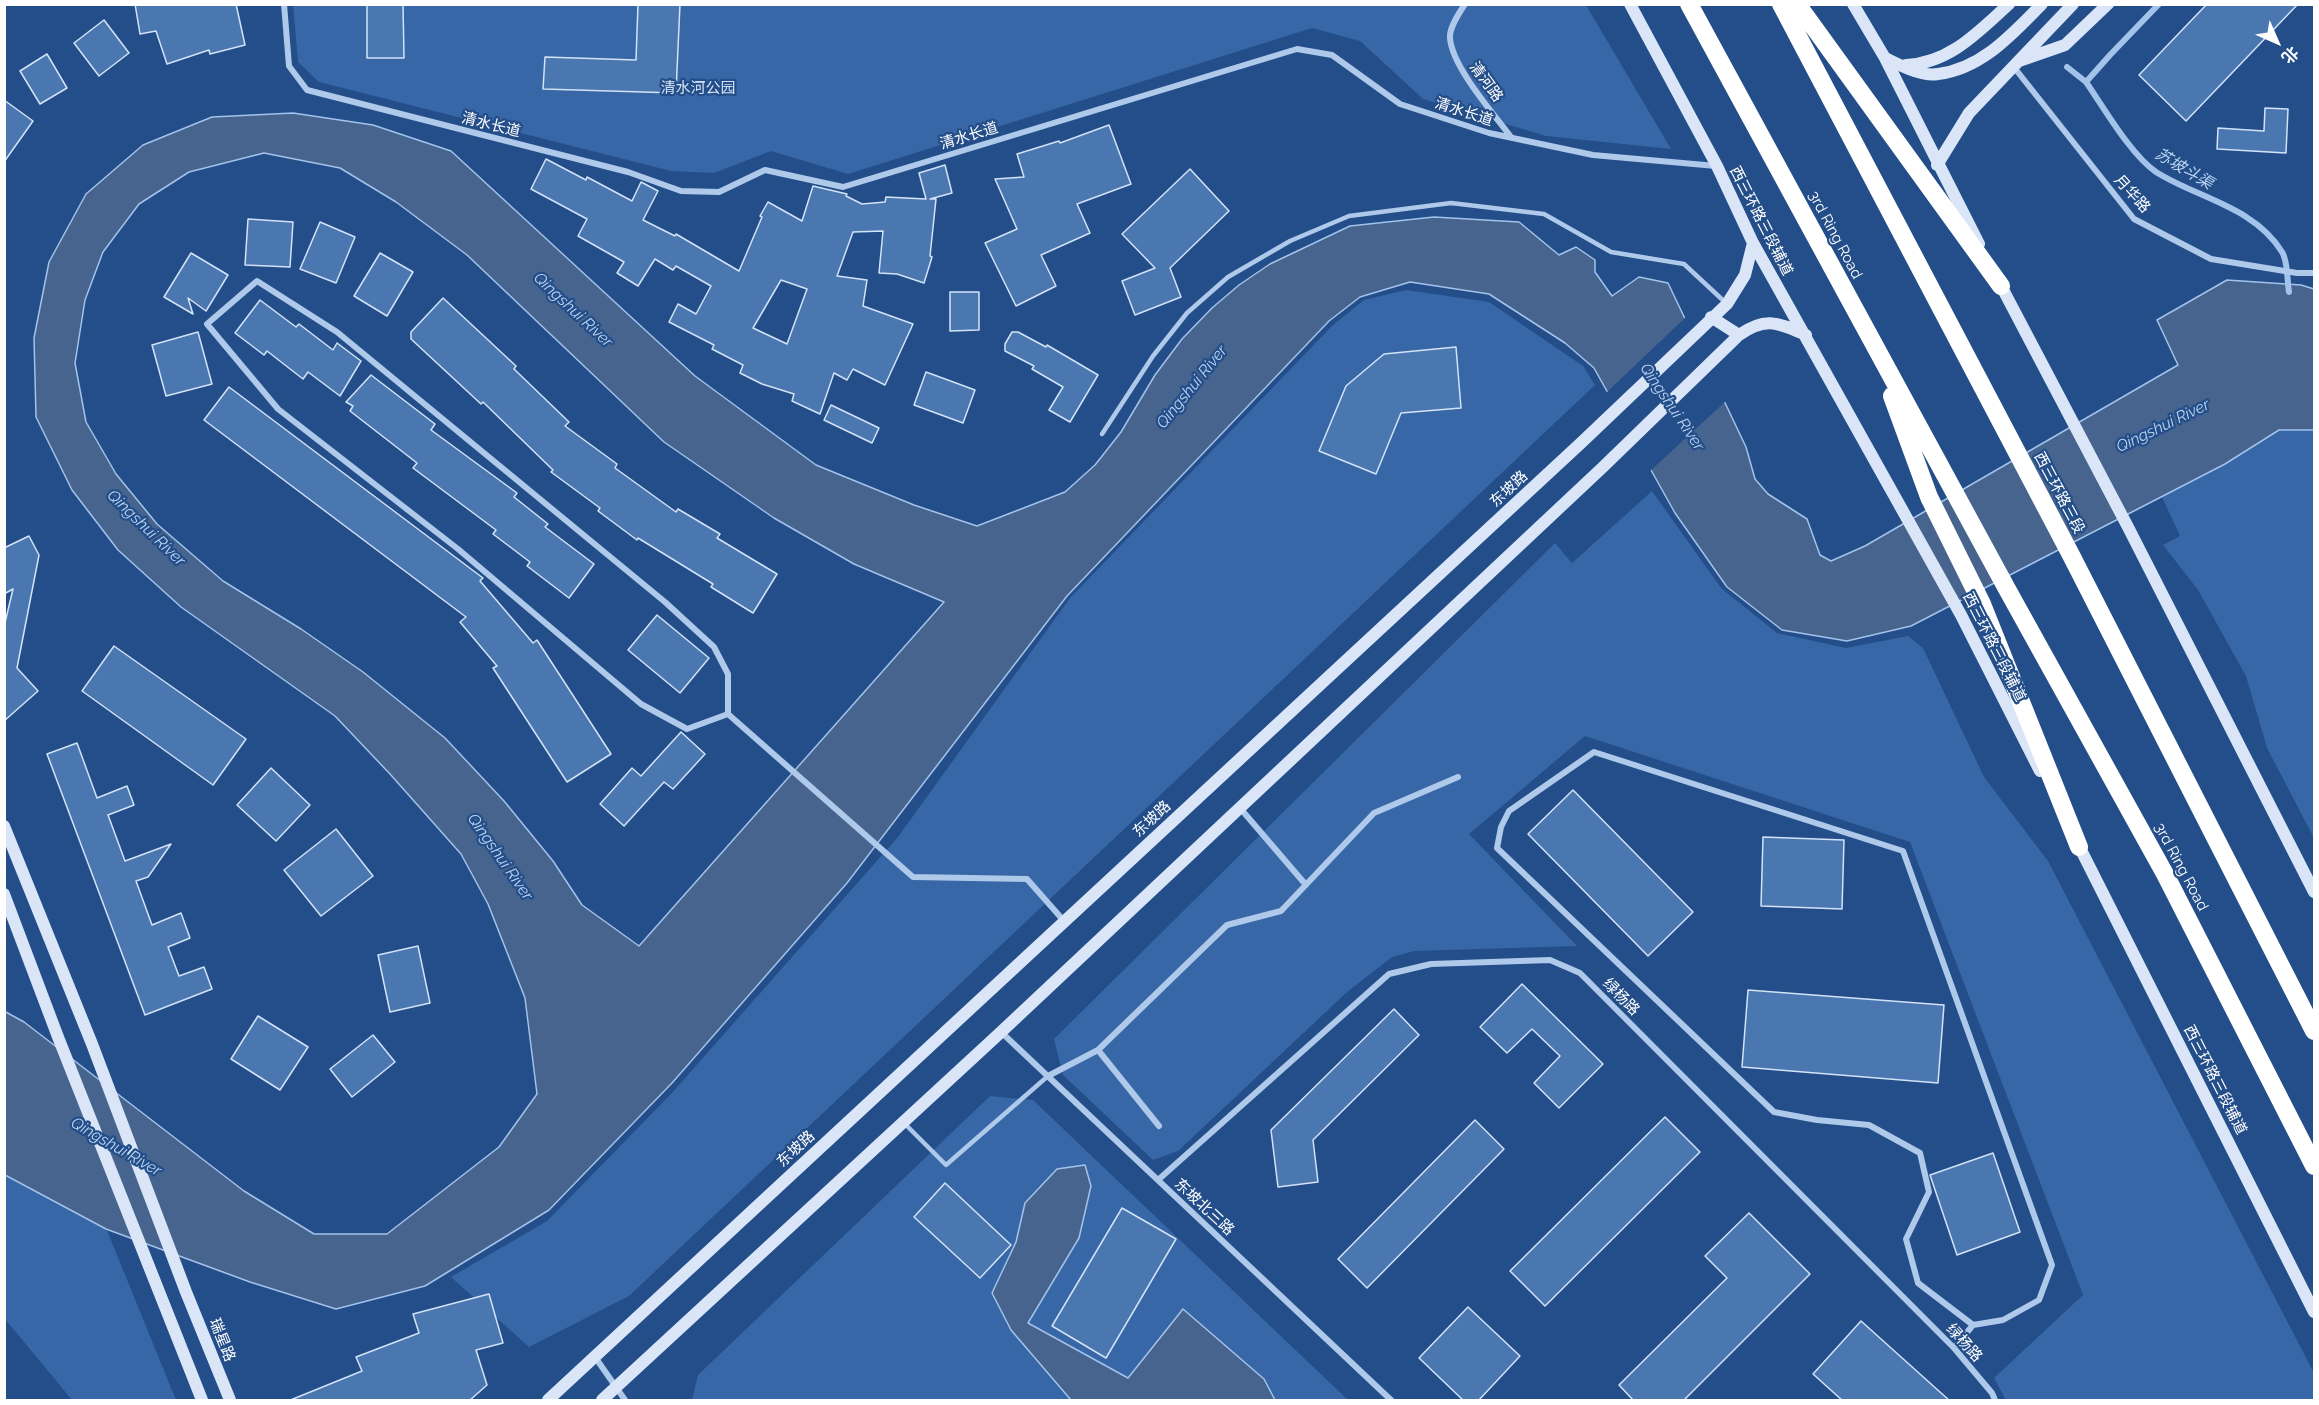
<!DOCTYPE html>
<meta charset="utf-8">
<style>
body{margin:0}
#map{position:relative;width:2319px;height:1405px;overflow:hidden;background:#234e89;font-family:Raleway,"Noto Sans SC",sans-serif}
canvas{display:block}
.frame{position:absolute;inset:0;border:6px solid #fff;pointer-events:none}
.north{position:absolute;left:2247px;top:12px;width:60px;height:60px;-webkit-text-stroke:4px #234e89;paint-order:stroke;rotate:135deg;font-size:16px;font-weight:700;line-height:24px;text-align:center;color:#fff}
.north::after{content:'';display:block;margin:auto;width:21px;height:27px;background:#fff;clip-path:polygon(50% 0,100% 100%,50% 72%,0 100%)}
</style>
<div id="map">
<canvas width="2319" height="1405"></canvas>
<div class="frame"></div>
<div class="north">北</div>
</div>
<script>
const g = document.querySelector('canvas').getContext('2d');
g.lineJoin = 'round';
function fill(path, color) {
  g.fillStyle = color;
  g.fill(path, 'evenodd');
}
function stroke(path, color, width, dash) {
  g.strokeStyle = color;
  g.lineWidth = width;
  g.lineCap = dash ? 'butt' : 'round';
  g.setLineDash(dash || []);
  g.stroke(path);
}
function label(font, color, halo, rows, align = 'center') {
  g.font = font + ' Raleway,"Noto Sans SC",sans-serif';
  g.lineWidth = 4.5;
  g.setLineDash([]);
  g.textBaseline = 'middle';
  g.strokeStyle = halo;
  g.fillStyle = color;
  for (const [text, x, y, turn = 0] of rows) {
    g.save();
    g.translate(x, y);
    g.rotate((+turn || 0) * Math.PI / 180);
    g.textAlign = isNaN(turn) ? turn : align;
    if (halo) g.strokeText(text, 0, 0);
    g.fillText(text, 0, 0);
    g.restore();
  }
}
fill(new Path2D(`
 M293 5H1586L1671 149 1546 136 1423 99 1360 41 1312 28 848 174 771 151 714 173 671 171 319 82 298 62Z
 M1406 290 1489 302 1583 366 1595 385 629 1296 529 1347 451 1277 547 1221 671 1094 898 837 1070 598 1333 325 1364 300Z
 M2279 430H2314V838L2267 748 2246 676 2198 590 2163 545 2180 536 2162 497 2225 464Z
 M1652 491 1721 588 1777 633 1846 648 1908 636 1923 648 1984 777 2048 861 2314 1373V1400H2006L1994 1378 2083 1295 1910 842 1585 736 1469 834 1577 946 1414 951 1392 957 1347 992 1178 1151 1153 1160 1063 1075 1054 1039 1555 543 1572 563Z
 M990 1096 1033 1100 1348 1400H692L698 1375Z
 M5 1175 106 1228 176 1400H72L5 1319Z`), '#3767a6');
const water = new Path2D(`
 M293 113 373 125 451 151 695 376 816 465 914 505 977 526 1065 492 1095 465 1121 432 1155 375 1182 339 1212 308 1239 285 1270 264 1350 226 1434 217 1519 222 1559 255 1576 247 1595 260V272L1612 296 1639 277 1668 283 1746 447 1755 479 1768 494 1807 519 1820 555 1831 561 1865 546 2178 365 2157 320 2227 280 2301 285 2314 289V430H2279L2225 464 1911 626 1847 641 1782 630 1727 587 1675 513 1594 368 1565 343 1489 294 1410 282 1360 297 1329 321 1067 596 847 883 672 1083 549 1210 425 1286 336 1309 250 1282 106 1229 5 1175 4 1011 24 1022 244 1191 314 1234H387L499 1147 537 1094 525 998 488 904 461 854 390 774 335 716 181 607 118 550 72 490 36 417 34 338 49 262 86 194 143 145 212 117ZM264 153 340 168 396 202 467 255 664 442 774 518 854 564 944 602 639 946 582 905 553 861 504 801 445 738 363 672 301 629 223 581 157 524 116 474 86 422 75 363 85 300 103 252 139 204 189 172Z
 M1085 1165 1091 1186 1079 1238 1028 1323 1128 1378 1183 1309 1264 1379 1275 1400H1071L1011 1330 992 1293 1016 1242 1025 1203 1057 1169Z`);
fill(water, '#46648e');
stroke(water, '#a3c3eb', 1.5);
fill(new Path2D(`
 M1687 316 1727 400 1649 472 1605 394Z`), '#234e89');
stroke(new Path2D(`
 M2159 4 2110 55 2086 82C2104 108 2131 155 2156 172 2197 198 2255 207 2282 252 2288 261 2287 281 2289 292
 M2067 67 2086 82`), '#a3c3eb', 6);
const building = new Path2D(`
 M135 4H236L245 45 210 54 209 50 167 64 156 31 140 34Z
 M367 4H403L404 58H367Z
 M638 4H680L676 93 543 89 545 57 636 60Z
 M2207 4H2298L2186 121 2139 75Z
 M104 20 129 53 99 76 74 43Z
 M47 54 67 88 40 104 20 71Z
 M4 100 33 121 4 162Z
 M2265 108 2288 109 2286 153 2217 149 2218 128 2264 131Z
 M1109 125 1131 184 1077 204 1090 233 1041 255 1056 286 1016 306 985 243 1017 229 995 179 1024 177 1017 154 1059 141 1060 143Z
 M546 159 586 180 587 177 632 201 641 182 658 191 643 220 675 236 676 234 739 271 762 217 760 216 768 202 802 221 813 186 847 194 846 196 862 204 885 202 886 197 926 199 919 173 945 165 952 193 930 199H936L930 256 932 257 924 283 897 274 879 273 883 231 853 232 837 276 867 280 863 306 913 324 885 385 853 369 847 380 834 373 820 414 792 401 794 394 762 384 740 373 743 365 712 349 714 345 669 322 678 304 696 314 711 286 676 266 673 270 655 259 638 286 617 273 624 262 578 236 587 219 531 189ZM781 280 807 289 787 344 753 328Z
 M1190 169 1229 211 1170 268 1181 297 1135 315 1122 281 1155 268 1122 234Z
 M248 219 293 222 290 267 245 265Z
 M320 222 355 237 336 283 300 269Z
 M191 253 228 275 206 311 188 298 193 314 164 297Z
 M380 253 413 272 387 316 354 296Z
 M950 292H979V330L950 331Z
 M443 298 516 366 514 369 569 422 565 426 617 464 615 468 676 512 678 509 720 534 717 538 777 574 753 613 711 587 713 584 638 538 637 540 598 511 600 508 551 472 553 470 483 402 481 404 411 339V332Z
 M260 300 296 327 299 324 333 350 337 343 361 361 340 396 308 372 303 379 267 351 264 355 235 333Z
 M198 332 212 384 166 396 152 345Z
 M1012 332H1018L1046 347 1047 345 1098 375 1070 422 1049 410 1063 387 1032 369 1034 366 1005 351V344Z
 M1456 347 1461 408 1401 413 1376 474 1319 451 1346 386 1384 354Z
 M926 372 975 390 963 423 914 405Z
 M371 375 435 424 431 430 517 493 514 497 548 524 545 527 594 564 569 598 527 566 530 562 493 534 496 530 413 468 417 463 350 411 353 406 346 402Z
 M229 387 483 578 480 581 533 643 537 640 611 754 567 782 493 668 497 666 460 622 466 617 204 420Z
 M831 405 879 428 872 443 824 420Z
 M29 536 39 555 17 668 38 691 4 721V627L13 589 4 594V548Z
 M657 615 709 658 680 693 628 650Z
 M114 646 246 739 213 785 82 691Z
 M681 732 705 754 673 789 664 782 624 826 600 804 632 768 641 776Z
 M77 743 97 798 127 786 134 805 108 815 125 861 171 844 148 877 136 881 152 925 181 913 190 938 168 947 179 976 204 967 212 989 145 1015 47 754Z
 M271 768 310 805 276 841 237 805Z
 M1573 790 1693 912 1648 956 1528 834Z
 M336 829 373 876 321 916 284 870Z
 M1763 837 1844 840 1842 909 1761 906Z
 M418 946 430 1003 390 1012 378 955Z
 M1522 984 1603 1064 1559 1108 1534 1083 1560 1056 1532 1029 1507 1053 1480 1027Z
 M1748 990 1944 1005 1938 1083 1742 1067Z
 M1394 1009 1419 1035 1313 1140 1318 1182 1278 1187 1271 1130Z
 M258 1016 308 1047 280 1090 231 1059Z
 M373 1035 395 1062 352 1097 330 1069Z
 M1665 1117 1700 1152 1545 1306 1510 1271Z
 M1475 1120 1504 1149 1367 1288 1338 1259Z
 M1993 1153 2020 1232 1957 1255 1930 1175Z
 M945 1183 1011 1245 980 1278 914 1217Z
 M1122 1208 1176 1239 1106 1358 1052 1326Z
 M1749 1213 1810 1274 1683 1401H1634L1619 1385 1727 1278 1705 1256Z
 M489 1294 503 1343 476 1350 487 1385 469 1401H288L362 1371 356 1357 419 1333 413 1314Z
 M1468 1307 1520 1356 1478 1401H1464L1419 1358Z
 M1861 1321 1950 1401H1843L1813 1374Z`);
fill(building, '#4b77b1');
stroke(building, '#d3e3f7', 1.5);
stroke(new Path2D(`
 M1102 434 1153 356 1187 313 1228 277 1290 241 1349 216 1451 203 1544 214 1611 252 1684 264 1727 304
 M905 1124 946 1165 1048 1076`), '#afc9ea', 4.5);
stroke(new Path2D(`
 M284 4 289 66 307 90 628 172 681 191 719 192 765 170 843 187 1297 49 1332 55 1400 104 1489 133 1593 155 1716 166
 M1465 4C1459 13 1449 28 1450 38 1452 67 1494 114 1511 137
 M2013 66 2134 219 2211 259 2297 273H2314
 M728 714 687 729 641 704 458 549 278 409 207 324 257 281 337 332 665 602 714 647 728 674V714L913 877 1027 879 1064 921
 M1594 752 1903 851 2052 1265 2039 1300 2003 1320 1973 1325 1918 1283 1906 1239 1929 1192 1920 1153 1869 1125 1817 1120 1774 1112 1497 848 1501 827 1509 811Z
 M1240 808 1306 885
 M1001 1032 1391 1400
 M1098 1050 1159 1126
 M1048 1076 1098 1050 1227 925 1281 911 1374 813 1458 777
 M1158 1180 1389 974 1431 964 1550 960 1580 973 1954 1348 1992 1393 1995 1400
 M1954 1348 1973 1325
 M595 1357 625 1400`), '#afc9ea', 6);
stroke(new Path2D(`
 M1630 4 1717 166 1753 243 1961 615 2040 771
 M1853 4 1885 58 1979 244
 M1885 58C1900 65 1921 77 1938 74 1982 69 2013 33 2042 4
 M2019 61 2065 45 2108 4
 M1906 65C1950 63 1978 32 2009 4
 M1937 165 1969 113 2073 4
 M1998 280 2129 529 2314 892
 M1711 317 1739 335
 M4 826 92 1044 186 1292 230 1400
 M2077 842 2314 1312
 M4 894 58 1037 202 1400
 M548 1400 1582 442 1727 304 1745 275 1753 243
 M602 1400 1001 1032 1603 467 1739 335C1766 316 1778 323 1806 335`), '#dae6f8', 12);
stroke(new Path2D(`
 M1689 4 2007 589 2165 874 2314 1166
 M1781 4 2071 555 2314 1031
 M1797 4 2001 286
 M1892 396 1929 497 1982 604 2079 847`), '#fff', 18);
label('15px', '#fff', '#234e89', [
 ["清河路",1486,82,54],
 ["清水长道",1464,112,18],
 ["清水长道",491,125,14],
 ["清水长道",969,136,-17],
 ["月华路",2132,194,48],
 ["西三环路三段辅道",1761,221,63],
 ["3rd Ring Road",1835,235,62],
 ["东坡路",1509,489,-43],
 ["西三环路三段",2059,493,62],
 ["西三环路三段辅道",1994,647,63],
 ["东坡路",1152,819,-43],
 ["3rd Ring Road",2181,867,62],
 ["绿杨路",1621,997,45],
 ["西三环路三段辅道",2215,1080,63],
 ["东坡路",796,1149,-43],
 ["东坡北三路",1204,1207,43],
 ["瑞星路",222,1340,68],
 ["绿杨路",1964,1343,48]
]);
label('15px', '#d3e3f7', '#234e89', [
 ["清水河公园",698,88]
]);
label('italic 16px', '#bbd3f1', '#234e89', [
 ["苏坡斗渠",2184,169,31],
 ["Qingshui River",573,310,43],
 ["Qingshui River",1192,387,-51],
 ["Qingshui River",1672,407,56],
 ["Qingshui River",2163,426,-26],
 ["Qingshui River",146,528,44],
 ["Qingshui River",500,857,55],
 ["Qingshui River",116,1147,30]
]);
</script>
